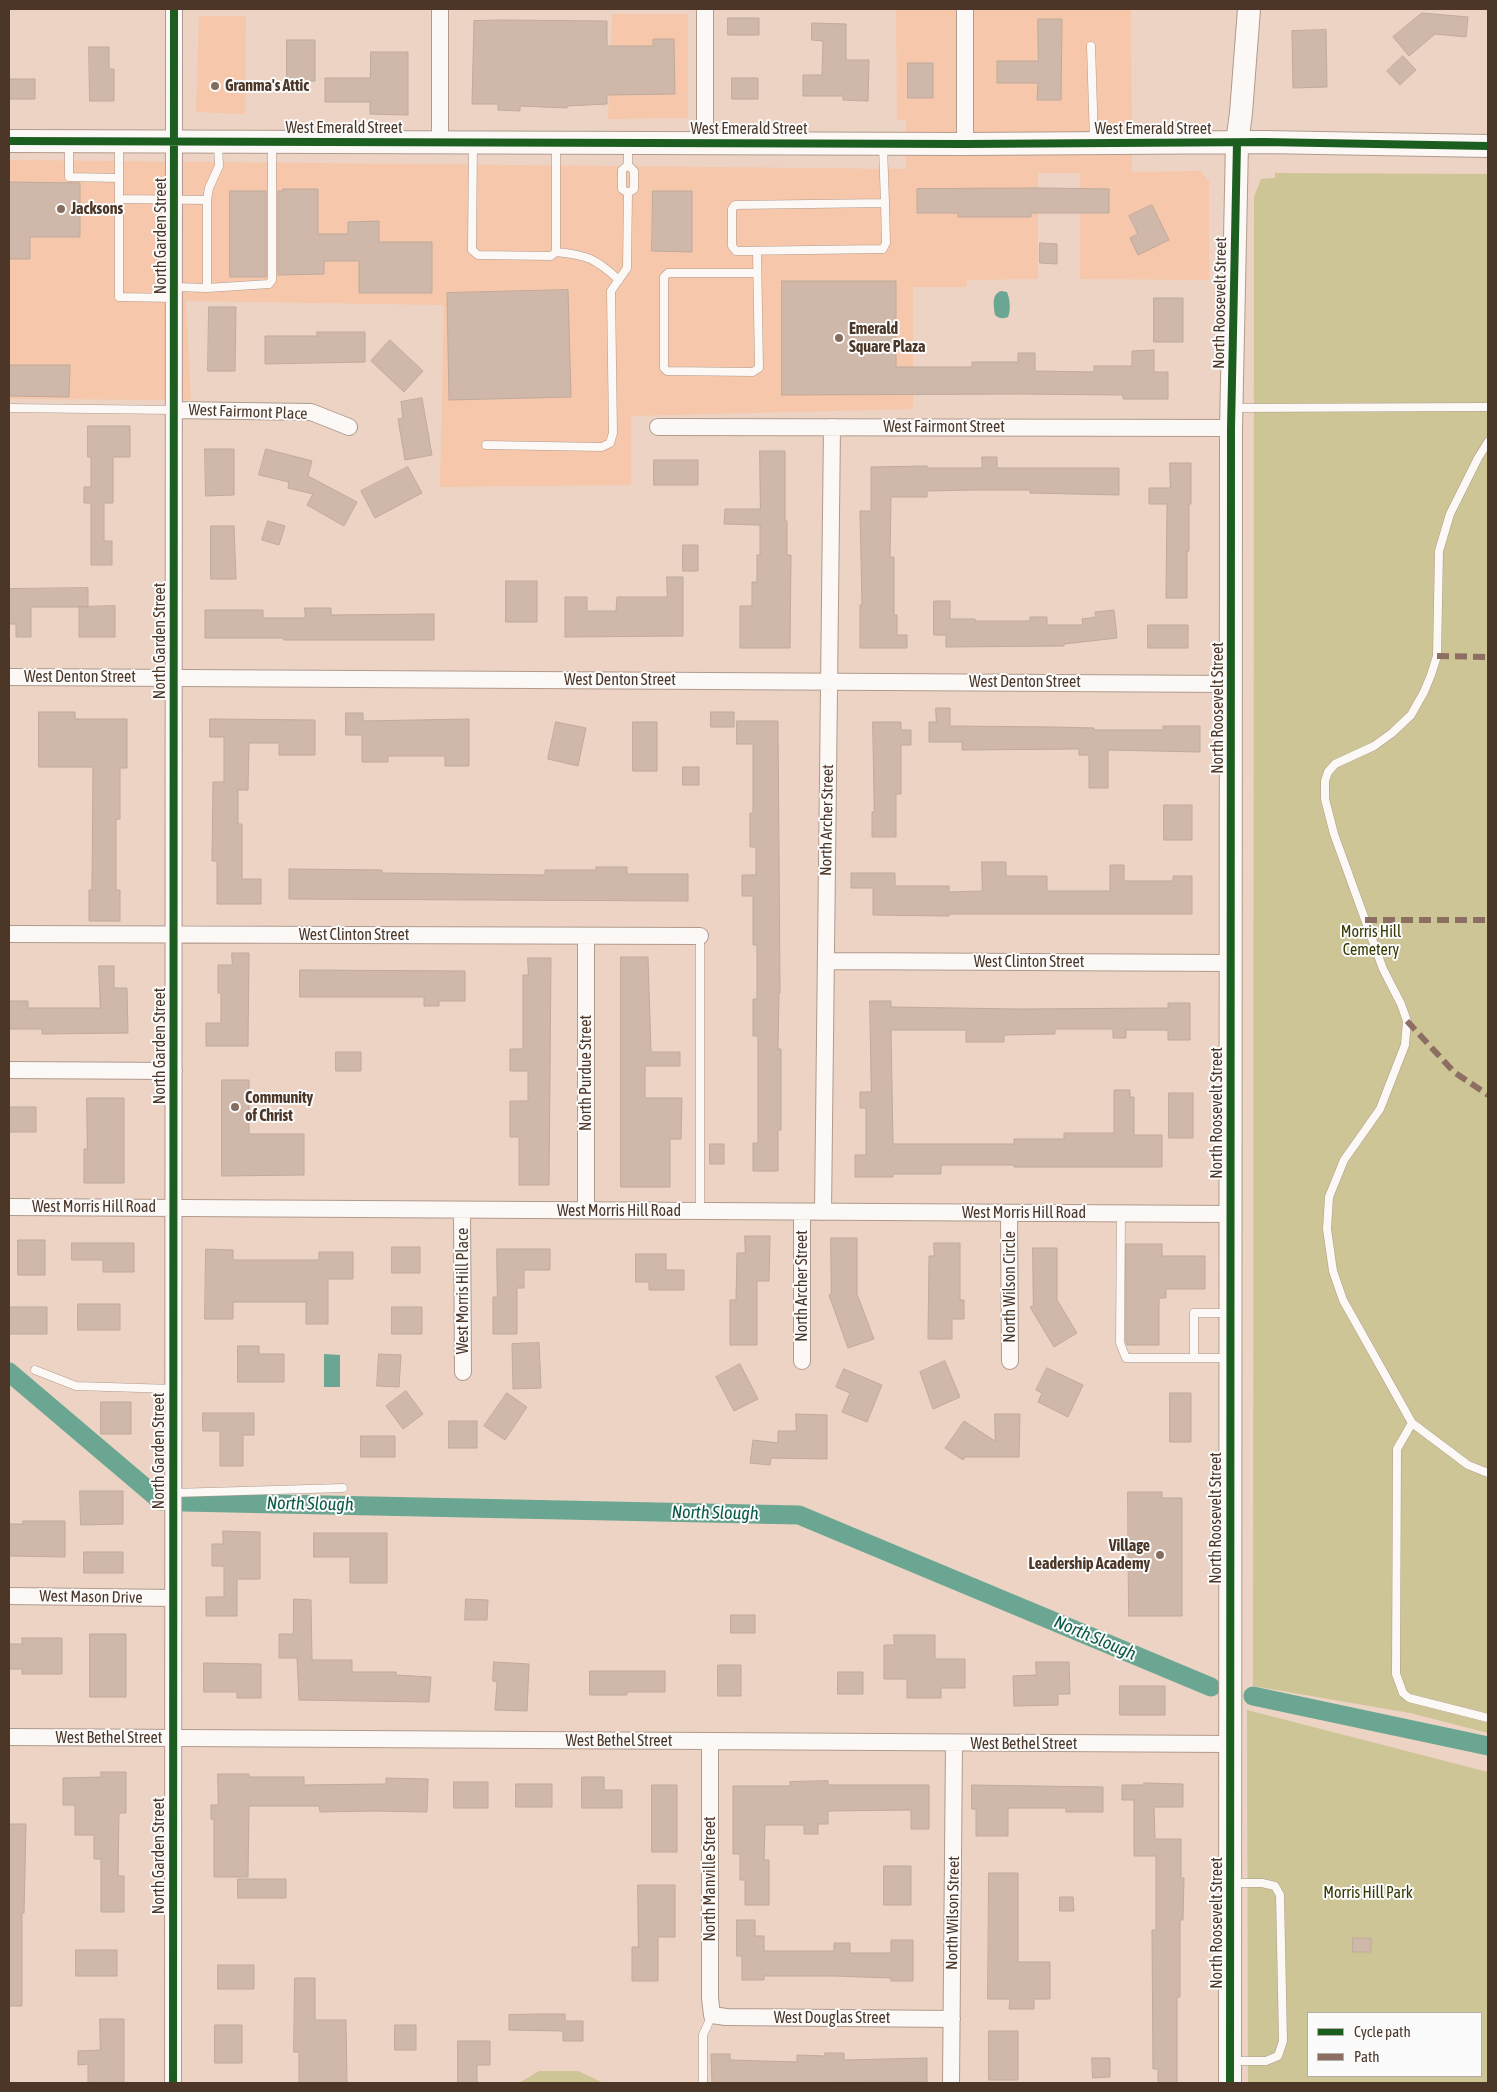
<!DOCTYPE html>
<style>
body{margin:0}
#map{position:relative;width:1497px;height:2092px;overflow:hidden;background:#ecd3c3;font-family:"Asap Condensed",sans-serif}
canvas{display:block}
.frame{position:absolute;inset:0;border:10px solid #4c3627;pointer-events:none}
.legend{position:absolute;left:1307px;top:2012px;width:175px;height:65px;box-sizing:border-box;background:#fbfbfb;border:1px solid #b5aca6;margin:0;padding:6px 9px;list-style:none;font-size:15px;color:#4c3627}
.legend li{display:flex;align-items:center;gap:10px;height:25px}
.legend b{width:25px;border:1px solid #b5aca6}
</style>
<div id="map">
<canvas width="1497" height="2092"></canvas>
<div class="frame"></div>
<ul class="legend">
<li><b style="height:6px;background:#1b5e20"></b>Cycle path</li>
<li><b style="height:6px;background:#8d6e63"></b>Path</li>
</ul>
</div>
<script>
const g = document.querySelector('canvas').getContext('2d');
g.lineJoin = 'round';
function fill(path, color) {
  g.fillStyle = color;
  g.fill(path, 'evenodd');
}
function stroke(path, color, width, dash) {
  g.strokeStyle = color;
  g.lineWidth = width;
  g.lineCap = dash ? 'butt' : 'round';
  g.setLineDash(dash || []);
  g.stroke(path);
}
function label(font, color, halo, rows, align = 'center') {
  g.font = font + ' "Asap Condensed",sans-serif';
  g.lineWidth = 4;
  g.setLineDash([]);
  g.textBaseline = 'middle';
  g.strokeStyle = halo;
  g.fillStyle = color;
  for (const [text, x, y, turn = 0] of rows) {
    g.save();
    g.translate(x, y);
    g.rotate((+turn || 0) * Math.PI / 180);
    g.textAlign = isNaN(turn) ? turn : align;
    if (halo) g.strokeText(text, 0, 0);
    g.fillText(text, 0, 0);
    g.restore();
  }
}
fill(new Path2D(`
 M896 9H1131L1132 172 1200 171 1209 181V280L1080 279V173H1038V279L967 280 966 287H913V409L631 416V485L440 487 444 305 186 301 191 400 9 399V160L906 169V120H897Z
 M612 14H688V118L608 119Z
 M199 16H246L245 114 196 112Z`), '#f6c7aa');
fill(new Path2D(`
 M1275 173 1488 174V1733L1410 1713 1253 1686 1254 197 1261 179 1275 178Z
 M1247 1710 1488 1772V2083H1248ZM1308 2013H1481V2076H1308Z
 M539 2071H578L604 2083H519Z`), '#cdc596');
fill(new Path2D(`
 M1001 291 1007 292C1010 299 1011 310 1008 317 1002 319 1000 319 995 315 994 305 991 295 1001 291Z
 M324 1354 340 1355V1387H324Z`), '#6aa691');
stroke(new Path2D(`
 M9 1372 161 1501
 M184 1502 799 1515 1211 1687
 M1253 1696 1488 1746`), '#6aa691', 19);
const building = new Path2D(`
 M1422 13 1468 17 1466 37 1435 34 1409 56 1393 37Z
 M728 18H759V35H728Z
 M1038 19H1062L1061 100H1037L1038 83H997V61H1038Z
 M500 20 607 21V46H653V39H674L675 94 607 95V104L567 106V108L520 106V111L498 110V104H472L474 21Z
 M812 23 846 24V60H869L868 101 843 100V96H803V75H822L823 41 812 40Z
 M1326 30 1327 87 1293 88 1292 31Z
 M287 40H315V81H287Z
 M89 47H109V69H114V101H90Z
 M371 52H408V115L370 114V102H325V78H370Z
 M1403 56 1416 70 1400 85 1387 71Z
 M908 63H933V98H908Z
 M732 78H758V99H732Z
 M9 79H35V99H9Z
 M9 182 80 183V237H30V259H9Z
 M1041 188 1109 189V213H1031V217H958V213H917V189Z
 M283 189H318V234H348V222L379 221V242H432V293H359V261H324V274L278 275V191H283Z
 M230 191H266V277H230Z
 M653 191H692V252L652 251Z
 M1152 205 1169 240 1138 255 1130 238 1138 234 1129 216Z
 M1040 243 1057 244V264L1040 263Z
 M782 281H896V367H972V362H1018V353H1035V371L1094 372V366H1132V351L1154 350V372H1168V399H1123V395L1018 394 782 395Z
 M568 290 571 397 449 400 447 293Z
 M1154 298H1183V342H1154Z
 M209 307H236L235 371H208Z
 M317 332H365V362L265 364V336H317Z
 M390 340 423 371 404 392 371 361Z
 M9 365H70L69 397 9 396Z
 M422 398 432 455 405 460 398 419 403 418 401 402Z
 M88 426H130V457H113V503H104V541H112V565H91V503H84V487H91V457H88Z
 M205 449H234V495L206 496Z
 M266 449 312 461 308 476 357 502 344 526 307 505 313 494 288 488 289 482 259 475Z
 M760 451H785V521H787V555H791L790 648H740V606H752V582H757V555H760V525L724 524 725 509H760Z
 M982 457H997V468H1119V495L1030 493V490H974L927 491V497H891L890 557H894V615H897V635H907V648H860V605H862L860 511H871V467L927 466V468H982Z
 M654 460H698V485H654Z
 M1170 463H1191V504H1189V551H1187V598H1166L1167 504H1149V488H1170Z
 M408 467 422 493 375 518 361 491Z
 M268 521 285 526 279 545 262 540Z
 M211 526H234L236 579H211Z
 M683 545H698V571H683Z
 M667 577H683V636L565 637V597H587V611H616L617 597H667Z
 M506 581H537V622H506Z
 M88 588V607H31V637H16V624H9V589Z
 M934 601H950V619H975V621H1030V617H1047V625H1083L1082 619 1096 617 1095 612 1114 610 1117 638 1064 644V646L946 647V635H934Z
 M115 606V637H79V607Z
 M305 608H331V615L434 614V640H284L283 638H205V610H263V618H305Z
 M1148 625H1188V648H1148Z
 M936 708H950V726L1054 727 1094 728V730H1163V726H1200V752L1108 750V788H1089V755H1079V749L962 750V742H929V722H936Z
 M39 712H75V719H127V768H120V819H116V890H120V921H89V890H92L93 767H39Z
 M711 712H734V727H711Z
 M346 713H363V721L469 719V766H445V756H388V762H362V735H346Z
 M210 719 315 720V755H279V743H249L248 790H238V824H242V879H261V904H217V861H212L213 782H224V737H210Z
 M737 721H778L780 993H779L778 1049H781V1130H778V1171H753V1143H758V1036H753V999H757V945H753V896H742V875H756V847H750V813H753V744H737Z
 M556 722 586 728 578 766 548 759Z
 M633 722H657V771H633Z
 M873 722H901V730H911V745H901V794H896V837H872V812H874Z
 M683 767H699V785H683Z
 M1164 805H1192V840H1164Z
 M982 862H1006V876H1047V891H1110V865H1124V881H1173V876H1192V914H949V916L873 915V888H851V873H895V886H949V892L982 891Z
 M596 867H627V874H688V901L289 899V869L382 870V873L545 875V870H596Z
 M232 953H249L248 1046H206V1023H221V993H218V965H232Z
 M621 957H648L651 1052H680V1066H645V1098H682L681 1139H670V1187H621Z
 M528 958H551L549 1185H519V1137H510V1101H528V1071H510V1049H523V975H528Z
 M99 966H114V988H127L128 1033 42 1034V1029H9V1001H28V1008H100Z
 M300 970 465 971V1001H439V1006H424V997H300Z
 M870 1001H891V1007L1018 1009 1168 1008V1003H1190V1040H1168V1030H1126V1038H1113V1029H1055V1034L1004 1035V1042H966V1030H891L893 1144H1014V1139H1064V1133H1114V1090H1130V1097H1134V1135H1162V1167H1014V1165H941V1174H893V1177H855V1155H866V1108H860V1092H871Z
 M336 1052H361V1071H336Z
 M222 1080H249V1134H304V1175L222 1176Z
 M1169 1093H1193V1138H1169Z
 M87 1098H124V1183H84V1149H87Z
 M9 1107H36V1132H9Z
 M710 1144H724V1164H710Z
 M745 1236H770L769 1281H757V1345H730V1300H736L737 1253H745Z
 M831 1238H857V1294L874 1339 848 1348 829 1295 831 1294Z
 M18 1240H45V1275H18Z
 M72 1243H134V1272H103V1260H72Z
 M934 1243H960V1300H964V1319H952V1339H928L929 1256H934Z
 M1126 1244H1162V1256H1205V1289H1166V1298H1159V1345H1127L1126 1342Z
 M392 1247H420V1273H392Z
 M1033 1248H1057V1300L1077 1333 1054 1347 1030 1307 1033 1306Z
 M206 1249 233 1250V1260H319V1252H353V1279H328V1324H306V1302H233V1319H205Z
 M497 1249H550V1270H524V1288H517V1334H493V1297H497Z
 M636 1254H666V1270H684V1290H649V1282H636Z
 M78 1304H120V1330H78Z
 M9 1307H47V1334H9Z
 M392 1307H422V1334H392Z
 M539 1343 541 1388 513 1389 512 1344Z
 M238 1346H259V1354H284V1382H238Z
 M379 1354 401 1355 399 1387 377 1386Z
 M945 1361 960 1397 933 1409 920 1372Z
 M740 1364 758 1399 734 1411 716 1377Z
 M1047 1368 1083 1385 1068 1417 1038 1402 1042 1393 1036 1390Z
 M844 1369 882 1385 867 1422 842 1412 850 1393 836 1387Z
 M406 1391 423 1414 403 1429 386 1406Z
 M507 1393 527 1407 505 1440 484 1426Z
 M1170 1393H1191V1442H1170Z
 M101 1402H131V1434H101Z
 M203 1413H254V1435H243V1466H220V1431H203Z
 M796 1414 827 1415V1459L771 1458 770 1465 750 1463 753 1440 778 1443V1431H796Z
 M995 1414H1020L1019 1457H965L963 1460 945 1448 964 1421 995 1441Z
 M449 1421H477V1448H449Z
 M361 1436H395V1457H361Z
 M80 1491H123V1524L81 1525Z
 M1128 1492H1162V1498H1182V1616H1129Z
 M23 1521H65V1557L9 1556V1524H23Z
 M223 1531 260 1532V1579H237V1616H206V1597H224V1566H212V1544H223Z
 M314 1533H387V1583H350V1557H314Z
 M84 1552H123V1573H84Z
 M294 1599 311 1600 312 1660H352V1672H396V1675L431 1677 429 1702 299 1700 297 1658H279V1634H293Z
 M466 1599 488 1600 487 1620H465Z
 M731 1615H755V1633H731Z
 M90 1634H126V1697H90Z
 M894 1635H935V1659H965V1688H941V1698H907V1679H884V1645H894Z
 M22 1638H62V1674H22V1669H9V1644H22Z
 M494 1662 529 1664 527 1711 495 1710 497 1682 493 1681Z
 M1036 1662H1069L1070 1694H1058V1705L1014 1706 1013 1676 1036 1675Z
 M204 1663 261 1664V1698H237V1692H204Z
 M718 1665H741V1696H718Z
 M590 1671H665V1692H627V1695H590Z
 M838 1672H863V1694H838Z
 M1120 1686H1165V1715H1120Z
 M101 1772H126V1813H119L118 1876H124V1912H101V1859H94V1835H75V1805H63V1778L101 1777Z
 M218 1774H249V1777H304V1785L386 1784V1778L428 1779 427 1812 374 1811 320 1812 319 1806H249L248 1877H214V1819H211V1805H218Z
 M582 1777H604V1790H622V1808H582Z
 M828 1781V1785H929V1829H911V1810L828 1811V1824H818V1834H804V1825H765L764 1860H769V1905H745V1880H740V1854H733V1786H790V1782Z
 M454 1782H488V1808H454Z
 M1144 1783 1183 1784V1807H1154L1155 1839H1181V1878H1184L1183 1920H1180V1997H1177V2083H1158V2069H1153L1152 1930H1156V1856H1134V1800H1122V1785H1144Z
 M516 1784H552V1807H516Z
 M652 1785H677V1852H652Z
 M972 1785 1103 1787V1812H1066V1808H1008V1836H976V1809H972Z
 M9 1824H26L24 1913H22V2006H9Z
 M884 1866H911V1905H884Z
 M989 1873H1018V1962H1050V1999H1034V2009H1009L1010 1999H988Z
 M238 1879H286V1898H238Z
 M638 1885H675V1937H658V1981H632V1947H638Z
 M1060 1897H1073L1074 1911H1060Z
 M737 1920H755V1936H764V1951H834V1943H850V1953H891V1940H913V1981H891V1978L834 1976H764V1980H742V1956H737Z
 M1353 1938H1371V1952H1353Z
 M76 1950H117V1976H76Z
 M218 1965H254V1989H218Z
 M295 1978H315V2020H346L347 2083H299V2052H294Z
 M540 2014H565V2021H583V2041H563V2031L509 2030V2015Z
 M100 2019H124V2083H88V2064L78 2065V2051L100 2050Z
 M215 2025H242V2063H215Z
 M395 2025H416V2050H395Z
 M989 2031H1018V2080H989Z
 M458 2041H490V2065H477V2083H458Z
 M825 2053H844V2060L927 2058V2082L712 2083 711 2054H730V2060L797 2062V2055L825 2056Z
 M1092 2058H1110V2077L1093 2078Z`);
fill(building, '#cfb8a9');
stroke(building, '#bfaa9c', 1);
const lane = new Path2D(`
 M1091 46 1094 141
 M69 143V177L119 178V297L174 298
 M473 144 472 250 478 255 551 256 556 252V146
 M628 144V165L634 171V189L628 193 622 189V170L628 165
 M883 146 885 203 735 205 732 209V246L736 251 883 249 886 243 885 203
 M119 178V143
 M119 199 207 200V288L174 287
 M207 200 209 188 219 166 218 144
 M757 251 759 368 753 372 667 371 664 368V277L668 273H757
 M556 252C587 255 595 258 619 280
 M207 288 269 284 272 280V144
 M9 408 174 410
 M1233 408 1488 407
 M1488 442 1478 458 1450 514 1439 551 1437 656 1431 675 1424 692 1411 715 1392 733 1374 746 1335 764 1328 772 1325 781V799L1334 834 1383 969 1401 1004 1407 1021 1405 1045 1380 1109 1344 1160 1329 1197 1327 1229 1333 1271 1343 1300 1412 1423 1468 1465 1488 1473
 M486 445 602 447 610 443 613 433 611 291 627 268 628 193
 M700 936V1211
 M1121 1214 1120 1343 1126 1358H1228
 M1194 1358V1313H1229
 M35 1370 76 1386 173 1389
 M1412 1423 1397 1449 1396 1674 1403 1693 1409 1698 1488 1718
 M173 1493 343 1488
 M1233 2061H1266L1278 2056 1283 2041 1280 1895 1275 1886 1262 1883H1233
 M703 2083V2035L712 2015`);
const street = new Path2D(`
 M440 9V142
 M705 9V143
 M965 9V144
 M174 410 311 412 349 427
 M658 427 1231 428
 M9 677 1232 684
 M9 934 700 936
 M826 961 1232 963
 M9 1070 174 1071
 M9 1207 1230 1214
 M462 1210 463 1372
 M586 1210V936
 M802 1212V1361
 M823 1212 832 427
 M1009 1213 1010 1361
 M9 1596 173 1598
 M9 1737 1230 1744
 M710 1742V1998L712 2015 726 2017 952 2019
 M173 2083 174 9
 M951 2083 954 1743`);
const secondary = new Path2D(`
 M9 141 965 144 1264 142 1488 146
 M1230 2083 1231 428 1237 143 1241 113 1249 9`);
stroke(lane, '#b09b8d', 9);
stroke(street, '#b09b8d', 18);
stroke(secondary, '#b09b8d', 24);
stroke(lane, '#fcf8f6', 8);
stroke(street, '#fcf8f6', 16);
stroke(secondary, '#fcf8f6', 22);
stroke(new Path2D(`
 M1437 656 1488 657
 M1365 920H1488
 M1407 1021 1454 1072 1488 1095`), '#8d6e63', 6, [12, 6]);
stroke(new Path2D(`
 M9 141 965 144 1264 142 1488 146
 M173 2083 174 9
 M1230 2083 1231 428 1237 143`), '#1b5e20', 8);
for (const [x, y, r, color] of [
 [215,86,5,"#846d5e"],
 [61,209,5,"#846d5e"],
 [839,338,5,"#846d5e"],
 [235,1107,5,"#846d5e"],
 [1160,1555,5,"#846d5e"]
]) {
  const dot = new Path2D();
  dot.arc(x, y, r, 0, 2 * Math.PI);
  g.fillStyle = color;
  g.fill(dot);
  stroke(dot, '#fbfbfb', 2);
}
label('bold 16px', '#4c3627', '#fbfbfb', [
 ["Granma's Attic",225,86],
 ["Jacksons",71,209],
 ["Emerald",849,329],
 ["Square Plaza",849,347],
 ["Community",245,1098],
 ["of Christ",245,1116],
 ["Village",1150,1546,"right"],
 ["Leadership Academy",1150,1564,"right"]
], 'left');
label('16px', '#4c3627', '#fbfbfb', [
 ["West Emerald Street",344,128],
 ["West Emerald Street",749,129],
 ["West Emerald Street",1153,129],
 ["North Garden Street",161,236,-90],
 ["North Roosevelt Street",1220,303,-89],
 ["West Fairmont Place",248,412,2],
 ["West Fairmont Street",944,427],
 ["North Garden Street",160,641,-90],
 ["West Denton Street",80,677],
 ["West Denton Street",620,680],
 ["West Denton Street",1025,682],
 ["North Roosevelt Street",1218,708,-90],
 ["North Archer Street",827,820,-89],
 ["West Clinton Street",354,935],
 ["West Clinton Street",1029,962],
 ["North Garden Street",160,1046,-90],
 ["North Purdue Street",586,1073,-90],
 ["North Roosevelt Street",1217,1113,-90],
 ["West Morris Hill Road",94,1207],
 ["West Morris Hill Road",619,1211],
 ["West Morris Hill Road",1024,1213],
 ["North Archer Street",802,1286,-90],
 ["North Wilson Circle",1010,1287,-90],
 ["West Morris Hill Place",463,1291,-90],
 ["North Garden Street",159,1451,-90],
 ["North Roosevelt Street",1216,1518,-90],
 ["West Mason Drive",91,1597,1],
 ["West Bethel Street",109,1738],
 ["West Bethel Street",619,1741],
 ["West Bethel Street",1024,1744],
 ["North Garden Street",159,1856,-90],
 ["North Manville Street",710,1879,-90],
 ["North Wilson Street",953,1913,-89],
 ["North Roosevelt Street",1217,1923,-90],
 ["West Douglas Street",832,2018]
]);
label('16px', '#353800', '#fbfbfb', [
 ["Morris Hill",1371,932],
 ["Cemetery",1371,950],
 ["Morris Hill Park",1368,1893]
]);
label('italic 18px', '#0b5948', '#fbfbfb', [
 ["North Slough",310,1504,1],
 ["North Slough",715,1513,1],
 ["North Slough",1095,1638,23]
]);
</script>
